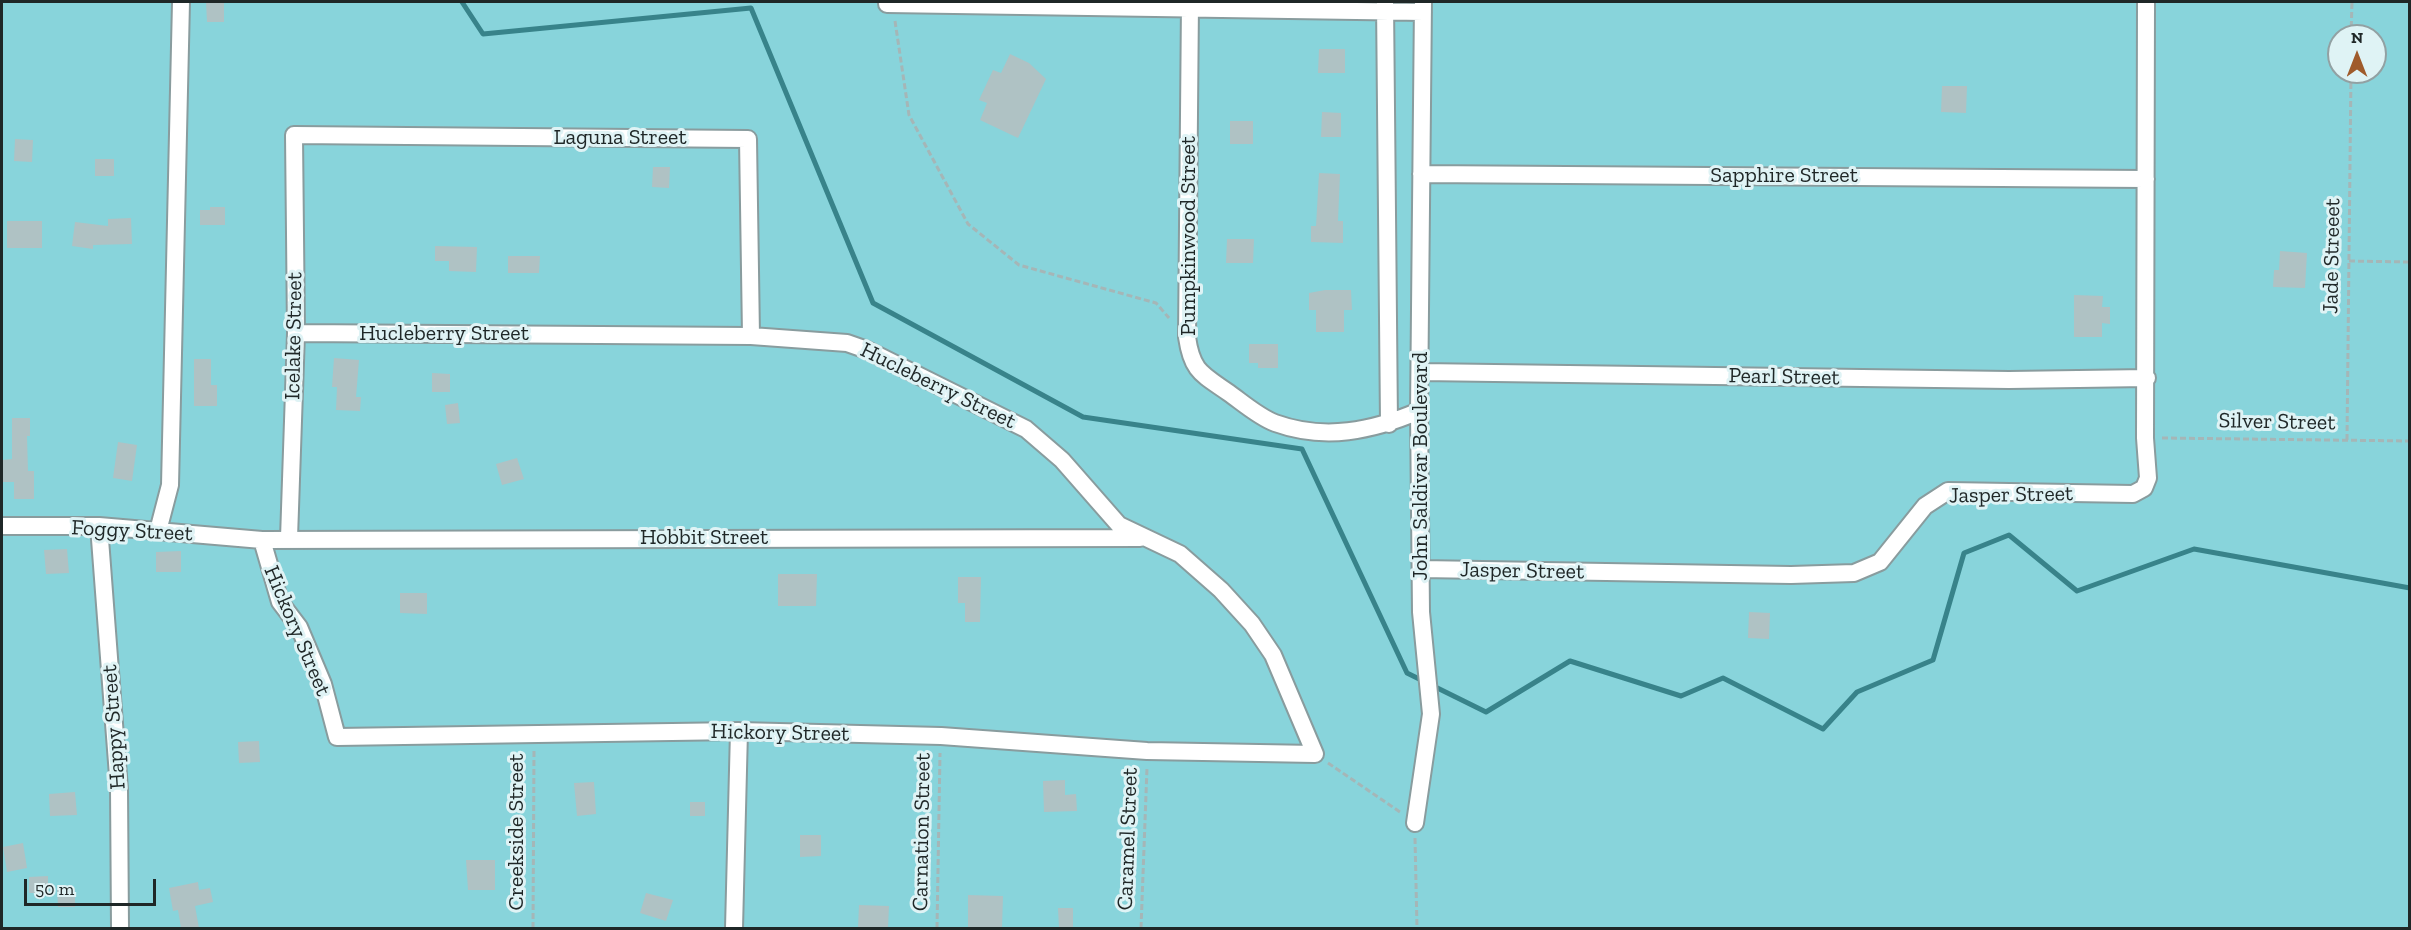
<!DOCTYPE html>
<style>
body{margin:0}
#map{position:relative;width:2411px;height:930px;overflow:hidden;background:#dff3f5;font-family:"Zilla Slab",serif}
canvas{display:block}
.frame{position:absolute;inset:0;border:3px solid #1f2727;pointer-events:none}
.north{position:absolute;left:2327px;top:24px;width:60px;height:60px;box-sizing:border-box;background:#dff3f5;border:2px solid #92a1a3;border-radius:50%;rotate:0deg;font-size:16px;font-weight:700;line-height:24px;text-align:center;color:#1f2727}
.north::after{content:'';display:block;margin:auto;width:21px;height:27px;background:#9f5b2b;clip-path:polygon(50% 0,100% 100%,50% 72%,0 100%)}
.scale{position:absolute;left:24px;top:879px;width:132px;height:27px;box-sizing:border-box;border:3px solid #1f2727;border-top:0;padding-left:8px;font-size:18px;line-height:21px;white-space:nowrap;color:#1f2727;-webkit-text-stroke:4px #dff3f5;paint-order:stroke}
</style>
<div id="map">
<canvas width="2411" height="930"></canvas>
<div class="frame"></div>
<div class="north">N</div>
<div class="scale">50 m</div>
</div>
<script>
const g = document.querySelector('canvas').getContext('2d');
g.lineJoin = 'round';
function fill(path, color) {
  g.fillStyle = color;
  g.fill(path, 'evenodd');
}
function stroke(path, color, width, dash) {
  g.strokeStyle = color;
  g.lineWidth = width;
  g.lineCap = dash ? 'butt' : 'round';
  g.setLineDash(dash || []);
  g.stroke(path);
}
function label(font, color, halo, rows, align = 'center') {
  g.font = font + ' "Zilla Slab",serif';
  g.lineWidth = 6;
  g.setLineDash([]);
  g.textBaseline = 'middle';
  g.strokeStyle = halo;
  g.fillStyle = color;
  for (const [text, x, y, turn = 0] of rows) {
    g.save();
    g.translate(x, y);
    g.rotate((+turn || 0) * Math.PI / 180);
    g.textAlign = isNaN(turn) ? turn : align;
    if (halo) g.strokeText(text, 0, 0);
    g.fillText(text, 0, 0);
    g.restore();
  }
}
fill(new Path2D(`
 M2 2H2409V928H2ZM2339 36H2375V72H2339Z`), '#88d4db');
stroke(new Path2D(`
 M462 2 483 34 751 8 873 303 1083 417 1302 449 1407 673 1486 712 1570 661 1681 696 1723 678 1823 729 1857 692 1933 660 1964 553 2009 535 2077 591 2194 549 2410 588`), '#38838a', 5);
fill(new Path2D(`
 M206 2H224V22H207Z
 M1319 49H1345V73H1318Z
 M1010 54 1029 63 1046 79 1018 138 980 120 987 103 979 100 993 70 1001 73Z
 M1942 86H1967L1966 113 1941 112Z
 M1322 112 1341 113V137H1321Z
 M1230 121H1253V144H1230Z
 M15 139 33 140 32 162 14 161Z
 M95 159H114V176H95Z
 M653 167H670L669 188 652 187Z
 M1319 173 1340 174 1338 221H1343V243L1311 242V226H1316Z
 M210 207H225V225H200V210H210Z
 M131 218 132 244 93 245V249L72 246 75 222 108 226V219Z
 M7 221H42V248H7Z
 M1227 239H1254L1253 263H1226Z
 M435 246 477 247 476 272 449 271V261H435Z
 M2280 251 2307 253 2305 288 2273 287 2274 270H2279Z
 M508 256H540L539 273H508Z
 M1325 290H1351L1352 310H1344V332H1316V310H1309V293Z
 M2074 295 2103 296 2102 307H2110V324L2102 323V337H2074Z
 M1249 344H1278V368H1258V363H1249Z
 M334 358 359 360 356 397H361L360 411 336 410 337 387H332Z
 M194 359H211V385H217V406H194Z
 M432 373 450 374V392H432Z
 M458 403 460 423 447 424 445 405Z
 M12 418H30V436H27L28 471H34V499H14V482H2V460L12 459Z
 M118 442 137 445 132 481 113 478Z
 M517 458 524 479 502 485 496 464Z
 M67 549 69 573 46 574 44 550Z
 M181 551V572H156V552Z
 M778 574H817L816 606H778Z
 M958 577H981L980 622H965V603H958Z
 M400 593H427V614L400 613Z
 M1749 612 1770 613 1769 639 1748 638Z
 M259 741 260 762 239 763 238 742Z
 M1065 780V795L1076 794 1077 811 1044 812 1043 781Z
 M594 782 596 814 577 816 574 783Z
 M75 792 77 815 50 816 49 794Z
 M690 802H705V816H690Z
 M800 835H821V856L800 857Z
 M23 843 27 868 7 872 3 847Z
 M466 860H495V890H468Z
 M48 876V893H29V877Z
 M198 882 199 890 210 888 213 902 195 906 199 928H181L178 910 173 911 169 888Z
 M57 888H75V907H58Z
 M646 893 673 900 666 921 640 913Z
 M968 895 1003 896 1002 928H968Z
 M859 905 889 906 888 928H858Z
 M1058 908H1073V928H1059Z`), '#afc2c4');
const street = new Path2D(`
 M1190 2 1187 337C1192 372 1202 374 1229 393 1243 403 1259 417 1275 423 1325 441 1372 431 1419 411
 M1385 2 1389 424
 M887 4 1423 12
 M1421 174 2146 179
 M1421 372 2009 380 2147 378
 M2 526H99L262 540 1140 538
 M99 526 119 789 120 928
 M158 531 170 485 181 2
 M289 538 296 333 294 135 748 139 751 336
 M262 540 280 602 299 627 323 684 337 737 739 731 941 736 1147 751 1315 754 1273 655 1252 624 1221 590 1180 554 1119 525 1062 460 1026 429 867 350 847 343 751 336 296 333
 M1421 569 1791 575 1854 573 1880 562 1925 506 1948 491 2133 494 2144 488 2148 478 2145 438 2146 2
 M1415 823 1431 714 1421 612 1419 411 1423 2
 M734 928 739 731`);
stroke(street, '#899c9e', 20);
stroke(new Path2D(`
 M895 21 909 115 968 224 1019 265 1156 303 1169 318
 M2351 36 2352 2
 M2349 261 2410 262
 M2162 438 2410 441
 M2347 440 2351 72
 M1328 763 1400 812
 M1415 838 1417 928
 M533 928 534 750
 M937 928 940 753
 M1141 928 1147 768`), '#a5b6b7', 3, [6, 3]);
stroke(street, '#fff', 16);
label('22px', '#1f2727', '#dff3f5', [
 ["Laguna Street",620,138],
 ["Sapphire Street",1784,176],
 ["Pumpkinwood Street",1189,236,-90],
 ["Jade Streeet",2332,256,-89],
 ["Hucleberry Street",444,334],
 ["Icelake Street",294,336,-89],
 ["Pearl Street",1784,377,1],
 ["Hucleberry Street",938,386,26],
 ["Silver Street",2277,422,1],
 ["John Saldivar Boulevard",1421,466,-90],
 ["Jasper Street",2011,495,-1],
 ["Foggy Street",132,531,3],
 ["Hobbit Street",704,538],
 ["Jasper Street",1522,571,1],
 ["Hickory Street",297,631,67],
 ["Happy Street",114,727,-94],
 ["Hickory Street",780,733,1],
 ["Creekside Street",517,832,-90],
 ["Carnation Street",922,832,-89],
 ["Caramel Street",1128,839,-88]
]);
</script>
